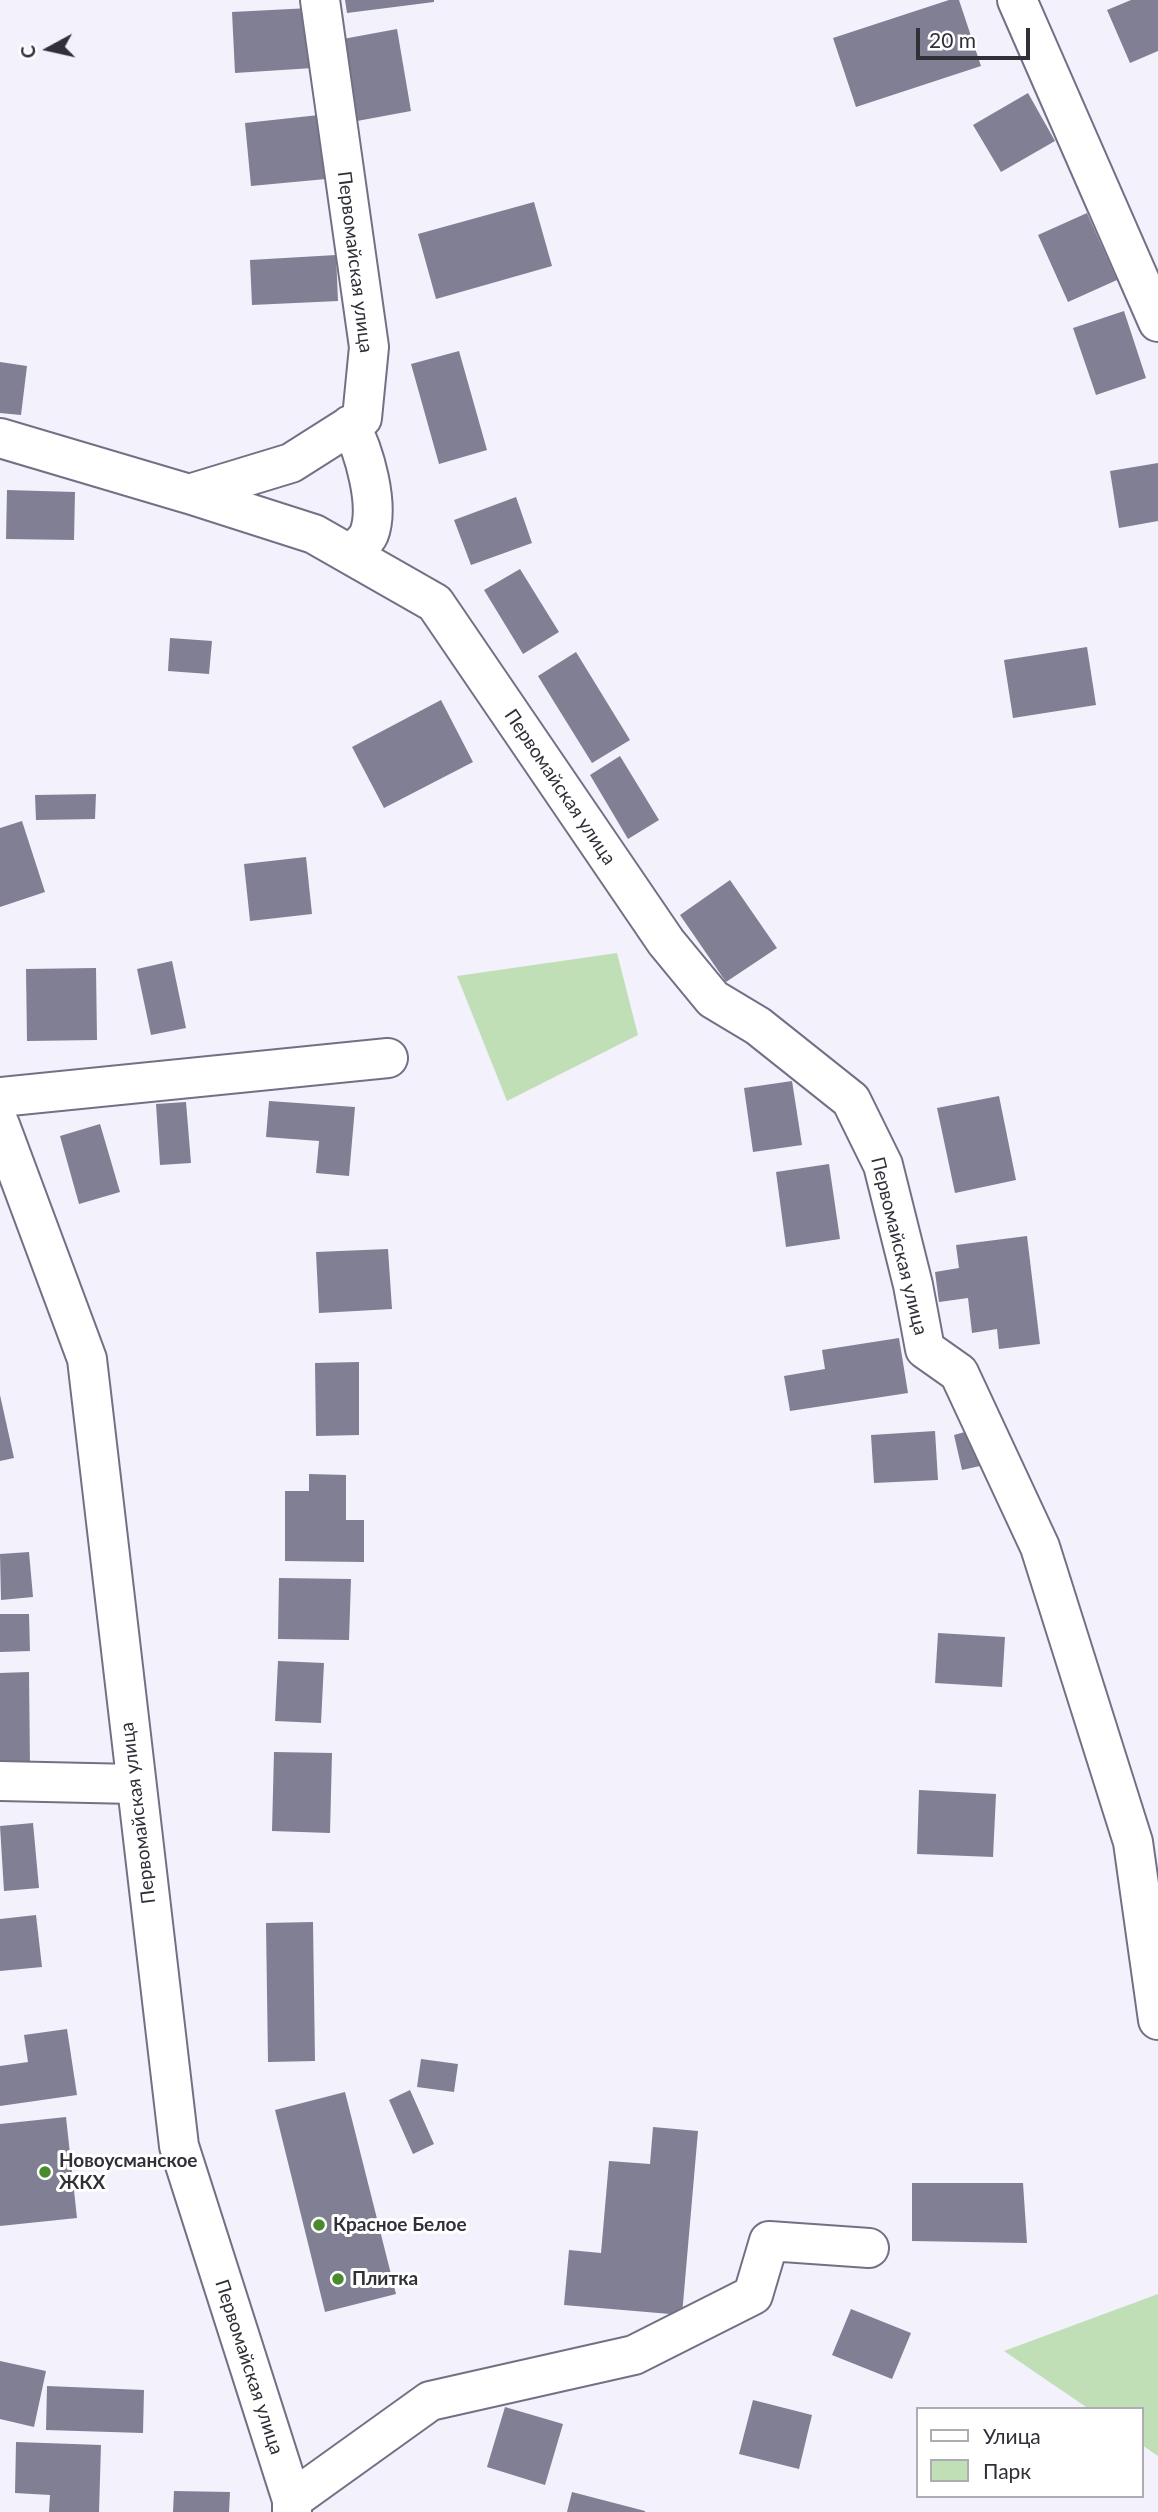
<!DOCTYPE html>
<meta charset="utf-8">
<style>
body{margin:0}
#map{position:relative;width:1158px;height:2512px;overflow:hidden;background:#f3f1fb;font-family:Lato,sans-serif}
canvas{display:block}
.legend{position:absolute;left:916px;top:2407px;width:228px;height:91px;box-sizing:border-box;background:#fff;border:2px solid #adacb0;margin:0;padding:9px 12px;list-style:none;font-size:21px;color:#313039}
.legend li{display:flex;align-items:center;gap:14px;height:35px}
.legend b{width:35px;border:2px solid #adacb0}
.north{position:absolute;left:14px;top:14px;width:70px;height:70px;-webkit-text-stroke:5px #fff;paint-order:stroke;rotate:262deg;font-size:19px;font-weight:700;line-height:28px;text-align:center;color:#313039}
.north::after{content:'';display:block;margin:auto;width:24px;height:32px;background:#313039;clip-path:polygon(50% 0,100% 100%,50% 72%,0 100%)}
.scale{position:absolute;left:916px;top:28px;width:114px;height:32px;box-sizing:border-box;border:4px solid #313039;border-top:0;padding-left:9px;font-size:21px;line-height:24px;white-space:nowrap;color:#313039;-webkit-text-stroke:5px #fff;paint-order:stroke}
</style>
<div id="map">
<canvas width="1158" height="2512"></canvas>
<ul class="legend">
<li><b style="height:9px;background:#fff"></b>Улица</li>
<li><b style="height:19px;background:#c1dfb6"></b>Парк</li>
</ul>
<div class="north">С</div>
<div class="scale">20 m</div>
</div>
<script>
const g = document.querySelector('canvas').getContext('2d');
g.lineJoin = 'round';
function fill(path, color) {
  g.fillStyle = color;
  g.fill(path, 'evenodd');
}
function stroke(path, color, width, dash) {
  g.strokeStyle = color;
  g.lineWidth = width;
  g.lineCap = dash ? 'butt' : 'round';
  g.setLineDash(dash || []);
  g.stroke(path);
}
function label(font, color, halo, rows, align = 'center') {
  g.font = font + ' Lato,sans-serif';
  g.lineWidth = 6;
  g.setLineDash([]);
  g.textBaseline = 'middle';
  g.strokeStyle = halo;
  g.fillStyle = color;
  for (const [text, x, y, turn = 0] of rows) {
    g.save();
    g.translate(x, y);
    g.rotate((+turn || 0) * Math.PI / 180);
    g.textAlign = isNaN(turn) ? turn : align;
    if (halo) g.strokeText(text, 0, 0);
    g.fillText(text, 0, 0);
    g.restore();
  }
}
fill(new Path2D(`
 M617 953 638 1035 507 1101 457 976Z
 M1158 2294V2456L1142 2445V2409H1089L1004 2351Z`), '#c1dfb6');
fill(new Path2D(`
 M345 0H434V2L347 13Z
 M949 0H959L981 66 856 107 833 38Z
 M1131 0H1158V51L1130 63 1107 10Z
 M310 8 313 68 235 73 232 12Z
 M397 29 411 111 357 121 343 39Z
 M1028 93 1055 141 1001 172 973 125Z
 M319 115 326 179 251 186 245 123Z
 M534 202 552 266 436 299 418 234Z
 M1087 213 1117 280 1068 302 1038 235Z
 M336 255 338 301 252 305 250 260Z
 M1124 311 1146 378 1096 395 1073 328Z
 M459 351 487 450 439 464 411 364Z
 M0 362 27 366 21 415 0 413Z
 M1158 463V521L1119 528 1110 471Z
 M7 490 75 492 74 540 6 539Z
 M516 497 532 543 471 565 454 520Z
 M520 569 559 632 523 654 484 590Z
 M170 638 212 641 209 674 168 671Z
 M1087 647 1096 705 1013 718 1004 660Z
 M576 652 630 740 592 763 538 676Z
 M441 700 473 762 384 808 352 747Z
 M620 756 659 820 628 839 590 775Z
 M96 794 95 819 36 820 35 795Z
 M22 821 45 892 0 907V828Z
 M306 857 312 914 250 921 244 864Z
 M730 880 777 948 726 982 680 915Z
 M172 961 186 1028 151 1035 137 969Z
 M96 968 97 1040 27 1041 26 969Z
 M792 1081 802 1145 753 1152 744 1088Z
 M999 1096 1016 1180 955 1193 937 1108Z
 M269 1101 355 1107 349 1176 316 1173 319 1141 266 1137Z
 M186 1102 191 1163 160 1165 156 1104Z
 M100 1124 120 1192 79 1204 60 1136Z
 M829 1164 840 1239 786 1247 776 1172Z
 M1027 1236 1040 1344 999 1349 997 1329 972 1333 968 1298 939 1302 935 1272 959 1268 956 1245Z
 M388 1249 392 1309 319 1313 316 1252Z
 M899 1338 908 1393 790 1411 784 1376 825 1369 822 1350Z
 M359 1362V1435L316 1436 315 1363Z
 M0 1395 14 1458 0 1461Z
 M972 1430 980 1466 962 1470 954 1435Z
 M935 1431 938 1480 874 1483 871 1435Z
 M309 1474 346 1475V1520H364V1562L285 1561V1491H309Z
 M29 1552 33 1597 1 1600 0 1554Z
 M279 1578 351 1579 349 1640 278 1639Z
 M0 1614H29L30 1651 0 1652Z
 M938 1633 1005 1637 1002 1687 935 1683Z
 M278 1661 324 1663 321 1723 275 1721Z
 M29 1672 30 1766H0V1673Z
 M274 1752 332 1753 330 1833 272 1831Z
 M919 1790 996 1794 993 1857 917 1854Z
 M33 1823 39 1888 4 1891 0 1826Z
 M36 1915 42 1967 0 1971V1919Z
 M313 1922 315 2061 268 2062 266 1923Z
 M67 2029 77 2095 0 2106V2066L28 2062 24 2035Z
 M421 2059 458 2064 454 2092 417 2087Z
 M410 2090 434 2144 413 2154 389 2100Z
 M345 2092 396 2294 325 2312 275 2110Z
 M66 2117 77 2218 0 2226V2124Z
 M653 2127 698 2131 682 2315 564 2305 569 2250 601 2253 609 2161 650 2164Z
 M912 2183H1023L1027 2243 912 2241Z
 M851 2309 911 2333 892 2379 832 2355Z
 M0 2361 46 2371 34 2427 0 2419Z
 M47 2386 144 2390 143 2433 46 2430Z
 M753 2400 812 2415 799 2469 739 2454Z
 M505 2407 563 2424 545 2485 487 2467Z
 M16 2442 101 2445 99 2512H49L50 2495 15 2493Z
 M174 2491 230 2492 229 2512H173Z
 M572 2492 645 2511V2512H567Z`), '#817f94');
const minor = new Path2D(`
 M1017 0 1158 322
 M350 425C364 450 380 505 369 534 366 541 356 549 351 555
 M0 438 189 494 291 463 362 418 369 347 320 0
 M189 494 314 534 435 603 666 942 713 999 758 1026 851 1100 883 1165 913 1285 925 1349 959 1373 1040 1547 1133 1842 1158 2020
 M0 1097 388 1058
 M0 1125 87 1359 179 2146 292 2500V2512
 M0 1781 134 1784
 M292 2500 430 2401 634 2355 753 2295 769 2241 869 2248`);
stroke(minor, '#737086', 42);
stroke(minor, '#fff', 38);
for (const [x, y, r, color] of [
 [45,2172,7,"#498a2c"],
 [319,2225,7,"#498a2c"],
 [338,2279,7,"#498a2c"]
]) {
  const dot = new Path2D();
  dot.arc(x, y, r, 0, 2 * Math.PI);
  g.fillStyle = color;
  g.fill(dot);
  stroke(dot, '#fff', 2.5);
}
label('19px', '#313039', '#fff', [
 ["Первомайская улица",355,262,83],
 ["Первомайская улица",560,787,56],
 ["Первомайская улица",899,1246,76],
 ["Первомайская улица",138,1813,-97],
 ["Первомайская улица",249,2367,72]
]);
label('bold 19px', '#313039', '#fff', [
 ["Новоусманское",59,2161],
 ["ЖКХ",59,2183],
 ["Красное Белое",333,2225],
 ["Плитка",352,2279]
], 'left');
</script>
